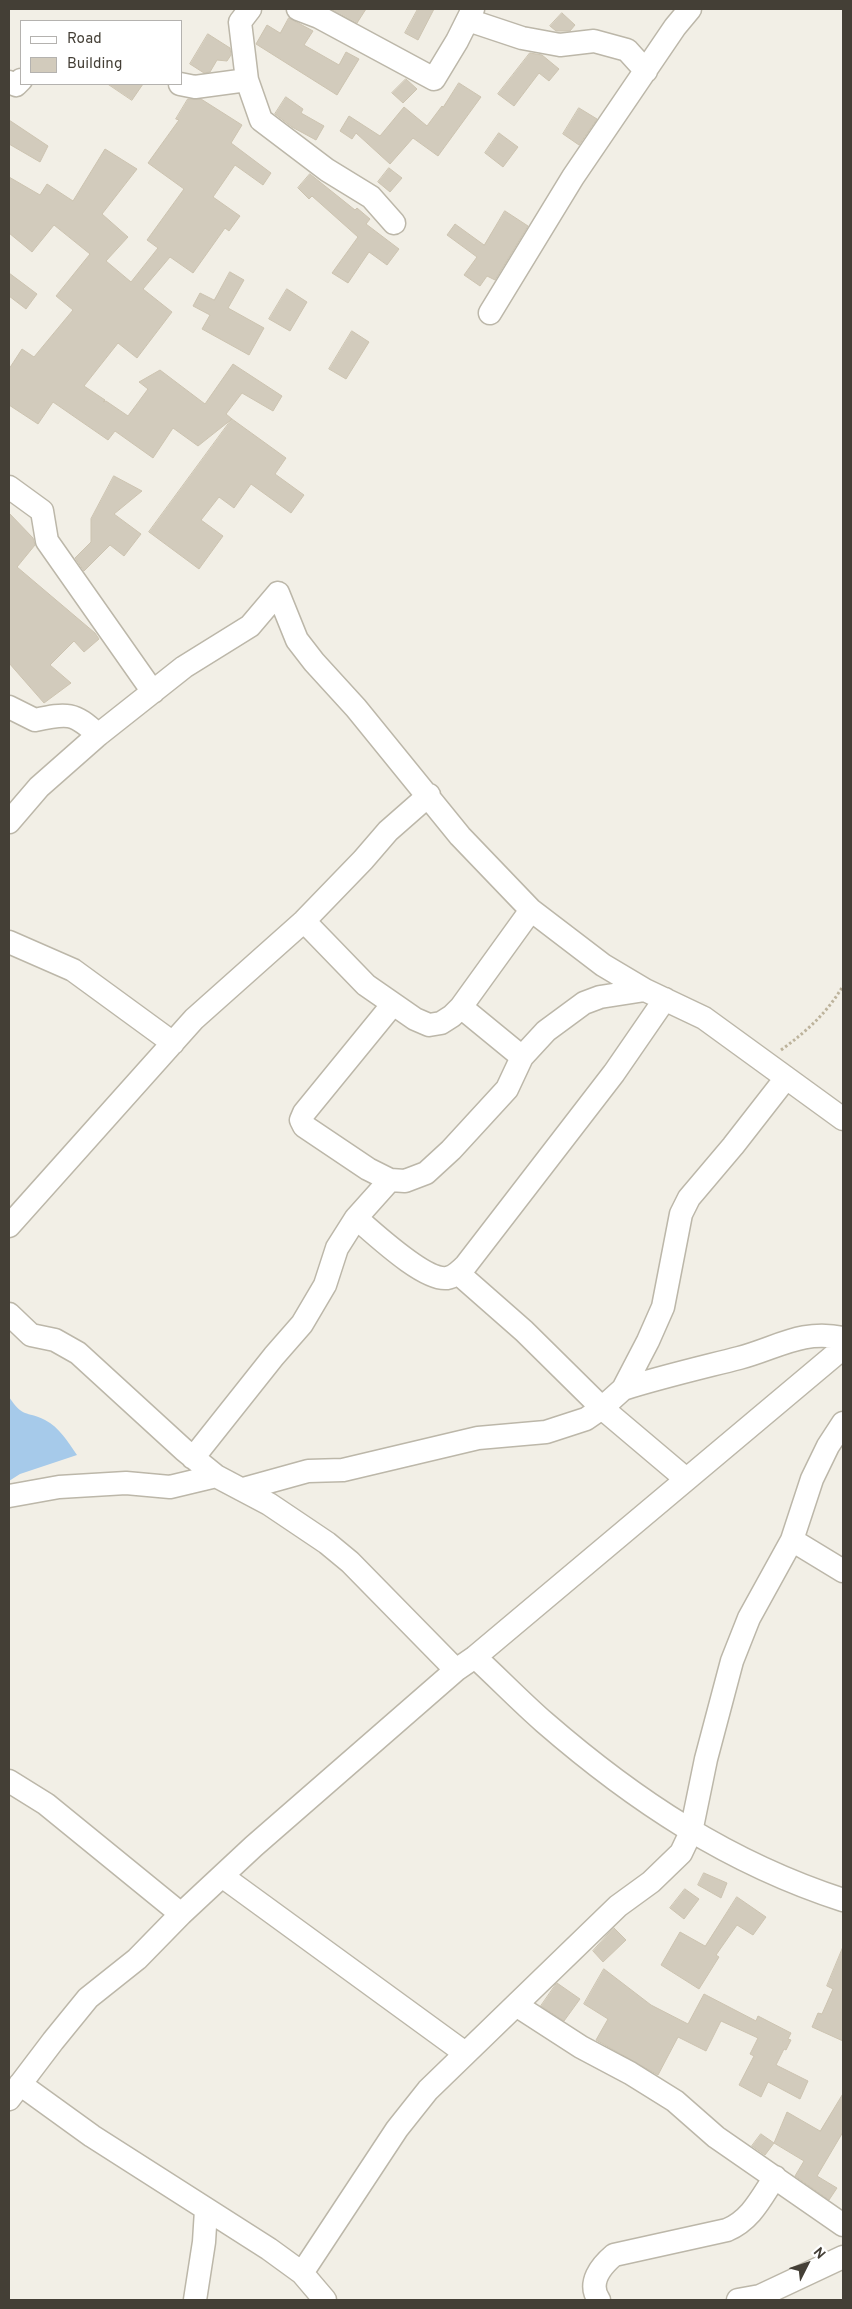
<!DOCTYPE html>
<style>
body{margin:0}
#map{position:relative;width:852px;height:2309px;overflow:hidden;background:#f2efe6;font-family:Overpass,sans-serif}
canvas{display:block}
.frame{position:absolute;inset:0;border:10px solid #443f36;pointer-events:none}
.legend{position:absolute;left:20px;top:20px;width:162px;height:65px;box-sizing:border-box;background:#fff;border:1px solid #b4b2af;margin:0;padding:6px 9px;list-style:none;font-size:15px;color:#443f36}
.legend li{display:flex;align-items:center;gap:10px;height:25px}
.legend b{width:25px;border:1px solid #b4b2af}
.north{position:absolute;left:782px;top:2239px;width:50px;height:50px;-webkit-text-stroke:4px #fff;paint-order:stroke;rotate:49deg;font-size:14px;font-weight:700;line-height:20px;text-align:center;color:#443f36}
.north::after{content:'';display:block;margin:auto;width:18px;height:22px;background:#443f36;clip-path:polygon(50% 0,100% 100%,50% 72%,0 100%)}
</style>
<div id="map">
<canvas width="852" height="2309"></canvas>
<div class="frame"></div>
<ul class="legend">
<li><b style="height:6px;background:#fff"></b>Road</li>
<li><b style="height:14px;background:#d2cbbc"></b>Building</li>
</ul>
<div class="north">N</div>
</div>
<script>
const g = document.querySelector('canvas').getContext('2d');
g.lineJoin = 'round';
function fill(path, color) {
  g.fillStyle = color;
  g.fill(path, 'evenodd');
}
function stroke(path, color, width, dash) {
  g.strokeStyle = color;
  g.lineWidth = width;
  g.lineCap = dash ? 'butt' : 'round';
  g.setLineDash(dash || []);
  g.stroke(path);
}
fill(new Path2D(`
 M9 1397C24 1419 25 1410 45 1420 59 1427 68 1442 77 1455L20 1474 9 1481Z`), '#a6caea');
const building = new Path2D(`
 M331 9H366L357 23Z
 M418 9H434L418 40 405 33Z
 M562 13 575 25 570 31H556L550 26Z
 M289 18 313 31 304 45 339 65 346 52 359 59 337 95 256 44 267 25 280 33Z
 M208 34 230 48 231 55 227 61 217 60 210 72 204 73 190 64Z
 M530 53 542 55 559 69 549 81 539 73 514 106 498 94Z
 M406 79 417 89 403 103 392 93Z
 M459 83 481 97 438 156 413 138 390 164 356 133 352 139 340 131 349 116 380 136 404 107 427 126 442 106 443 107Z
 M108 84H143L132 100Z
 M286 97 303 109 301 113 324 126 316 140 292 127 275 114Z
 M188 99H201L242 125 231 143 271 173 263 185 235 165 213 197 240 216 229 231 225 228 193 273 170 257 143 289 172 312 137 358 118 343 84 386 105 400 103 402 106 401 128 416 148 389 139 382 160 370 205 404 233 364 282 396 273 411 242 393 226 414 232 419 198 446 173 428 153 458 115 431 108 440 53 402 38 424 9 405V369L22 349 34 357 73 310 56 296 90 254 54 225 32 252 9 233V177L40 195 47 184 73 201 105 149 137 169 102 214 128 237 106 261 131 282 158 248 147 240 184 189 148 163 179 120 176 119Z
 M579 108 597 119 579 145 563 134Z
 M9 120 48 146 40 162 9 144Z
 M499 133 518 147 503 167 485 153Z
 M389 168 402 178 390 192 378 182Z
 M310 174 355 210 357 208 370 219 366 224 399 249 387 265 369 252 348 283 332 273 358 237 312 196 309 199 298 188Z
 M505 211 528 226 495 280 487 276 480 286 464 275 477 257 447 235 455 224 484 245Z
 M230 272 244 280 228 308 264 328 249 355 202 329 210 315 193 306 200 293 214 300Z
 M9 273 37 294 26 309 9 296Z
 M287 289 307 302 290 331 269 319Z
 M352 331 369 342 346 379 329 369Z
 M232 419 286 458 275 474 304 495 291 513 251 484 234 508 219 497 201 520 223 536 199 569 149 532Z
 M114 476 142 491 114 514 141 534 124 556 110 545 84 571 75 558 91 542V519Z
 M9 513 33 538 35 545 17 567 95 633 99 639 84 652 74 641 50 665 71 683 44 703 9 663Z
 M704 1873 727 1883 721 1898 698 1885Z
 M685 1889 699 1899 684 1919 670 1908Z
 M737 1897 766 1917 753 1935 737 1925 716 1955 719 1957 699 1989 661 1965 680 1932 705 1946Z
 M614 1928 626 1940 603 1962 593 1951Z
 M843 1947V2041L812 2027 818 2013 822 2014 833 1989 827 1986Z
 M604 1969 651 2005 688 2024 704 1994 756 2021 758 2016 791 2033 788 2039 791 2040 786 2050 784 2049 776 2065 808 2081 800 2099 768 2082 761 2097 739 2085 754 2056 750 2054 758 2038 721 2021 706 2051 678 2037 658 2075 596 2040 608 2019 584 2004Z
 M557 1983 580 1999 564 2021 541 2006Z
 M843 2094V2132L817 2176 837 2188 829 2200 795 2176 804 2161 774 2143 787 2112 820 2131Z
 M761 2134 774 2143 765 2155 752 2146Z`);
fill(building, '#d2cbbc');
stroke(building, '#ccc3b0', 1);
const minor = new Path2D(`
 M250 9 240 22 247 80 261 120 327 170 371 197 394 223
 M298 9 319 17 434 79 457 41 473 9
 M468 20 522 38 560 45 594 41 627 50 646 71
 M9 82 16 85 21 80
 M180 84 195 87 247 80
 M490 313 573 177 675 27 690 9
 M9 487 42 511 47 541 153 692
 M9 707 35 720C67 713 74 712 98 735
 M9 822 39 787 98 735 184 667 250 626 278 593 297 640 314 662 356 708 460 836 531 910 603 965 645 990 704 1018 843 1119
 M304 921 366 985 415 1019 429 1025 441 1023 452 1016 461 1007 531 910
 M9 942 73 970 173 1043
 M393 1004 304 1113 301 1120 304 1126 368 1169 390 1180 405 1181 426 1173 451 1150 507 1089 522 1057 546 1031 584 1003 600 997 645 990
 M461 1007 522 1057
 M356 1218C374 1233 424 1281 447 1278 454 1277 461 1270 466 1265L614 1073 665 999
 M9 1226 194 1019 304 921 363 860 388 831 429 795
 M458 1273 524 1331 602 1408 686 1479
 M9 1314 31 1335 55 1340 78 1353 184 1450 216 1476 269 1504 327 1543 350 1562 456 1670
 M623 1389C661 1377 700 1368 739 1358 777 1348 802 1329 843 1338
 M193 1458 274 1356 302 1324 325 1285 337 1248 356 1218 390 1180
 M243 1489 308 1471 343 1470 478 1438 546 1432 586 1419 602 1408 623 1389 648 1341 663 1307 681 1214 689 1198 733 1146 786 1078
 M9 1496 59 1487 126 1483 170 1487 216 1476
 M792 1540 843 1571
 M475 1657C498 1678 520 1701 544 1722 635 1801 729 1863 843 1900
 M9 1781 46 1804 181 1914
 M222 1876 465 2053
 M516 2005 581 2047 630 2073 675 2101 716 2137 843 2225
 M20 2084 92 2136 269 2249 302 2273 325 2300
 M9 2099 53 2041 88 1998 137 1959 181 1914 254 1846 456 1670 475 1657 843 1348
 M302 2273 397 2129 428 2090 618 1906 651 1882 681 1853 691 1832 706 1759 732 1661 749 1618 792 1540 812 1479 828 1446 843 1423
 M195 2300 204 2242 206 2210
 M599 2300C587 2283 601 2266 614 2255L727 2230C751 2220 761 2198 775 2177
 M738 2300 760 2296 843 2257`);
stroke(minor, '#bcb7a9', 25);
stroke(new Path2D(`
 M781 1050C807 1031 826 1014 843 986`), '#bdb39c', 3, [2.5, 2.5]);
stroke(minor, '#fff', 22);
</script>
